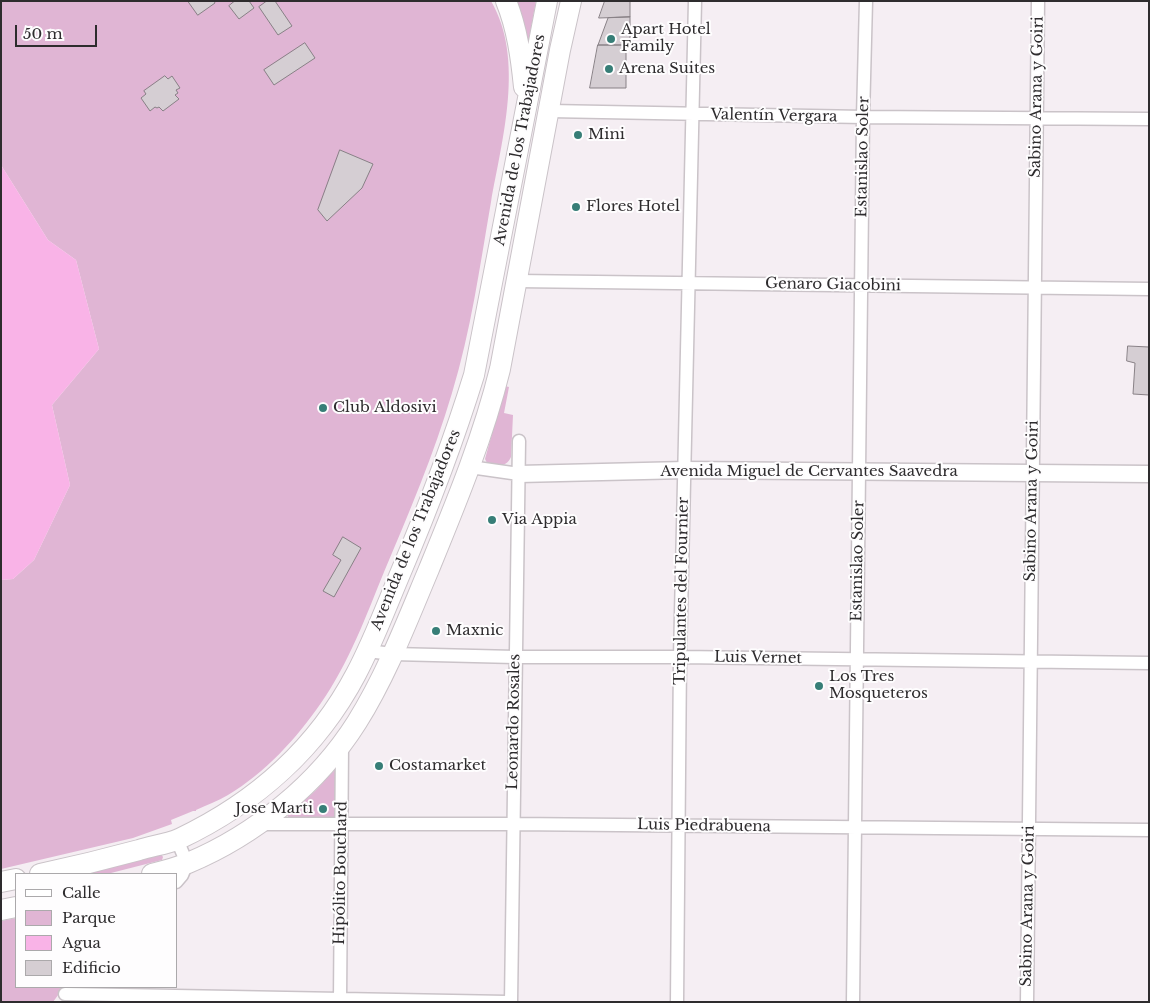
<!DOCTYPE html>
<meta charset="utf-8">
<style>
body{margin:0}
#map{position:relative;width:1150px;height:1003px;overflow:hidden;background:#f5eef3;font-family:"Libre Baskerville",serif}
canvas{display:block}
.frame{position:absolute;inset:0;border:2px solid #2e2c2e;pointer-events:none}
.legend{position:absolute;left:15px;top:873px;width:162px;height:115px;box-sizing:border-box;background:#fefdfe;border:1px solid #aba9ab;margin:0;padding:6px 9px;list-style:none;font-size:15px;color:#2e2c2e}
.legend li{display:flex;align-items:center;gap:10px;height:25px}
.legend b{width:25px;border:1px solid #aba9ab}
.scale{position:absolute;left:15px;top:25px;width:82px;height:22px;box-sizing:border-box;border:2px solid #2e2c2e;border-top:0;padding-left:6px;font-size:15px;line-height:18px;white-space:nowrap;color:#2e2c2e;-webkit-text-stroke:4px #fefdfe;paint-order:stroke}
</style>
<div id="map">
<canvas width="1150" height="1003"></canvas>
<div class="frame"></div>
<ul class="legend">
<li><b style="height:6px;background:#fff"></b>Calle</li>
<li><b style="height:14px;background:#e0b5d4"></b>Parque</li>
<li><b style="height:14px;background:#f9b3e7"></b>Agua</li>
<li><b style="height:14px;background:#d5ced3"></b>Edificio</li>
</ul>
<div class="scale">50 m</div>
</div>
<script>
const g = document.querySelector('canvas').getContext('2d');
g.lineJoin = 'round';
function fill(path, color) {
  g.fillStyle = color;
  g.fill(path, 'evenodd');
}
function stroke(path, color, width, dash) {
  g.strokeStyle = color;
  g.lineWidth = width;
  g.lineCap = dash ? 'butt' : 'round';
  g.setLineDash(dash || []);
  g.stroke(path);
}
function label(font, color, halo, rows, align = 'center') {
  g.font = font + ' "Libre Baskerville",serif';
  g.lineWidth = 4;
  g.setLineDash([]);
  g.textBaseline = 'middle';
  g.strokeStyle = halo;
  g.fillStyle = color;
  for (const [text, x, y, turn = 0] of rows) {
    g.save();
    g.translate(x, y);
    g.rotate((+turn || 0) * Math.PI / 180);
    g.textAlign = isNaN(turn) ? turn : align;
    if (halo) g.strokeText(text, 0, 0);
    g.fillText(text, 0, 0);
    g.restore();
  }
}
fill(new Path2D(`
 M1 1H491C525 59 502 140 491 202 480 265 471 331 452 393 434 454 409 513 384 572 366 616 349 663 321 703 297 738 265 773 228 795 218 801 206 805 196 810V811H193L171 820 172 824 133 838 1 869V580L13 579 34 560 70 485 52 405 99 349 76 260 48 240 1 165Z
 M514 1H536L528 44Z
 M505 386 509 387 504 413 513 415 511 457C506 468 497 466 487 463L485 459Z
 M338 766 336 820 288 818V815L316 790Z
 M161 854 163 857 162 860 107 874H77Z
 M16 918V987H64L53 1002H1V921Z`), '#e0b5d4');
fill(new Path2D(`
 M1 165 48 240 76 260 99 349 52 405 70 485 34 560 13 579 1 580Z`), '#f9b3e7');
const building = new Path2D(`
 M188 1H214L215 3 198 15Z
 M235 1H249L254 8 239 19 229 6Z
 M267 1H275L292 26 278 35 259 7Z
 M605 1H630V17L599 18Z
 M630 17V45H598L608 18Z
 M305 43 315 58 274 85 264 70Z
 M598 45H626V88H590Z
 M165 76 168 79 172 76 180 88 176 90 178 93 175 95 179 99 163 111 159 107 157 108 155 107 150 111 141 98 146 94 144 91Z
 M340 150 373 164 362 188 327 221 318 210Z
 M1128 346 1149 347V395L1133 394 1135 363 1127 361Z
 M343 537 361 548 334 597 323 591 341 560 333 555Z`);
fill(building, '#d5ced3');
stroke(building, '#888186', 1);
const minor = new Path2D(`
 M550 111 863 117 1149 119
 M517 281 1149 289
 M470 467 519 474
 M367 651 393 654 515 657H680L1149 663
 M258 824H513L1149 830
 M176 882 182 875 187 863 177 840
 M65 994 507 1002
 M340 1002 342 744
 M511 1002 519 441
 M677 1002 680 657 695 1
 M853 1002 863 117 866 1
 M1027 1002 1038 1`);
const tertiary = new Path2D(`
 M519 474 685 470 1149 474`);
const primary = new Path2D(`
 M506 1C517 28 521 57 524 87
 M40 874C73 867 106 859 139 850 152 846 167 844 179 839 255 803 317 748 356 674 373 642 386 607 400 574 428 508 453 443 474 375L547 1
 M152 874C164 871 176 868 188 863 255 835 318 784 357 722 387 674 407 621 429 569 456 503 483 438 500 369L560 50 571 1
 M1 882 16 879
 M1 910 16 907`);
stroke(minor, '#cac3c8', 15);
stroke(tertiary, '#cac3c8', 19);
stroke(primary, '#cac3c8', 22);
stroke(minor, '#fff', 12);
stroke(tertiary, '#fff', 16);
stroke(primary, '#fff', 20);
for (const [x, y, r, color] of [
 [611,39,5,"#377e77"],
 [609,69,5,"#377e77"],
 [578,135,5,"#377e77"],
 [576,207,5,"#377e77"],
 [323,408,5,"#377e77"],
 [492,520,5,"#377e77"],
 [436,631,5,"#377e77"],
 [819,686,5,"#377e77"],
 [379,766,5,"#377e77"],
 [323,809,5,"#377e77"]
]) {
  const dot = new Path2D();
  dot.arc(x, y, r, 0, 2 * Math.PI);
  g.fillStyle = color;
  g.fill(dot);
  stroke(dot, '#fefdfe', 2);
}
label('15px', '#2e2c2e', '#fefdfe', [
 ["Apart Hotel",621,30],
 ["Family",621,47],
 ["Arena Suites",619,69],
 ["Mini",588,135],
 ["Flores Hotel",586,207],
 ["Club Aldosivi",333,408],
 ["Via Appia",502,520],
 ["Maxnic",446,631],
 ["Los Tres",829,677],
 ["Mosqueteros",829,694],
 ["Costamarket",389,766],
 ["Jose Marti",313,809,"right"]
], 'left');
label('15px', '#2e2c2e', '#fefdfe', [
 ["Sabino Arana y Goiri",1037,97,-89],
 ["Valentín Vergara",774,116,1],
 ["Avenida de los Trabajadores",520,140,-79],
 ["Estanislao Soler",863,157,-89],
 ["Genaro Giacobini",833,285,1],
 ["Avenida Miguel de Cervantes Saavedra",809,472],
 ["Sabino Arana y Goiri",1032,501,-89],
 ["Avenida de los Trabajadores",416,530,-68],
 ["Estanislao Soler",858,561,-89],
 ["Tripulantes del Fournier",682,591,-89],
 ["Luis Vernet",758,658,1],
 ["Leonardo Rosales",514,722,-89],
 ["Luis Piedrabuena",704,826,1],
 ["Hipólito Bouchard",341,873,-89],
 ["Sabino Arana y Goiri",1028,906,-89]
]);
</script>
